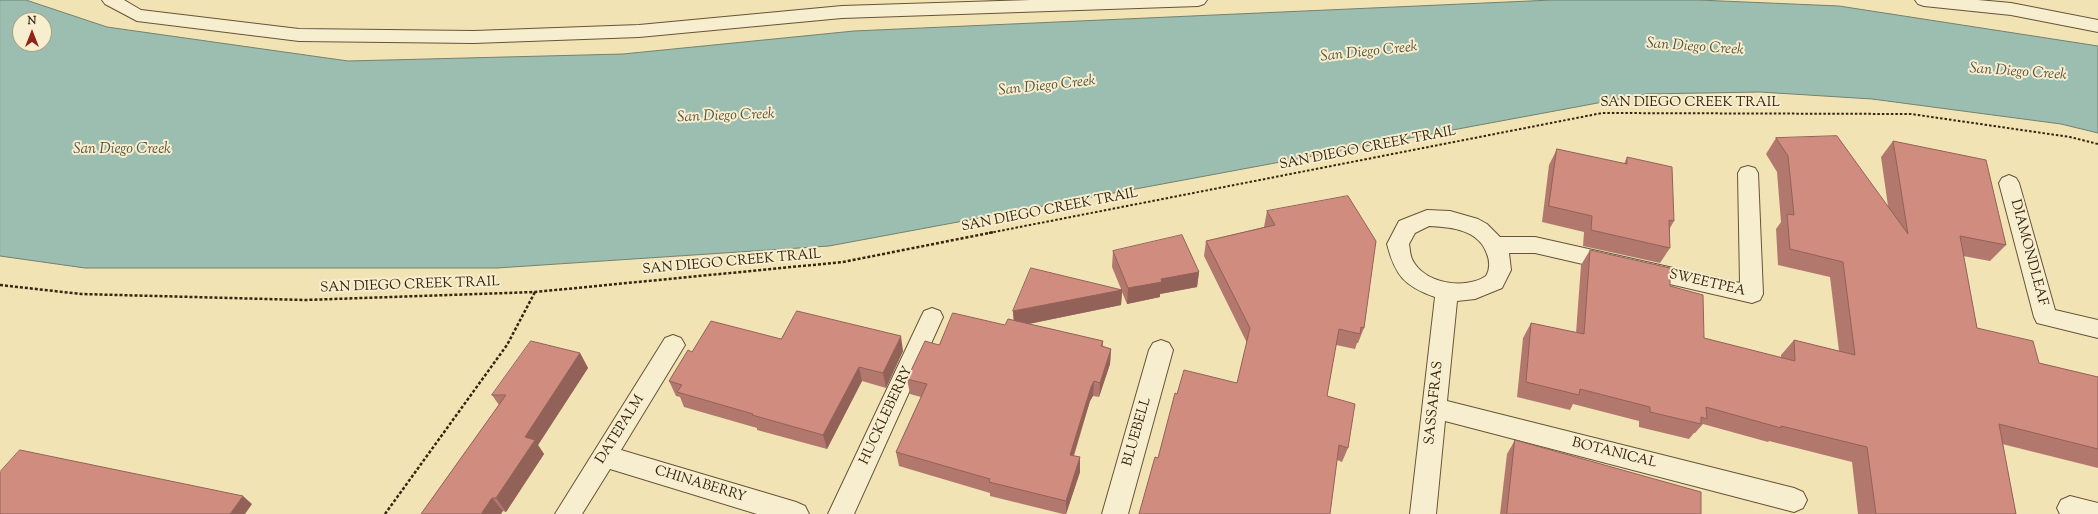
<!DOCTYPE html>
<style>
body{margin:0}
#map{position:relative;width:2098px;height:514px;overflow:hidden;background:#f2e3b5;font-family:"Sorts Mill Goudy",serif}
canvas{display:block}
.north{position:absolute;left:12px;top:12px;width:40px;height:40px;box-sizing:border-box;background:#f7edcf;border:1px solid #ab9d82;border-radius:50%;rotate:0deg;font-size:11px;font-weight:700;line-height:16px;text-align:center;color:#38250e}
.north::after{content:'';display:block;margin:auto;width:14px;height:18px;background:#8f2418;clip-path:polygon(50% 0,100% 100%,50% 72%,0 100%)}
</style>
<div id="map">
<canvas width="2098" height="514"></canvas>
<div class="north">N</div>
</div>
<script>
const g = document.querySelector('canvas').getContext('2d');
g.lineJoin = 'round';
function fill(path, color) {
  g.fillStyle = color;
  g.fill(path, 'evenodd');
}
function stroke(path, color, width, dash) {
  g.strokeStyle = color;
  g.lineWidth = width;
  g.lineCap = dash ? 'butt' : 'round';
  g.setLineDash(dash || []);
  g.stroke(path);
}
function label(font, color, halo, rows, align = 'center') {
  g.font = font + ' "Sorts Mill Goudy",serif';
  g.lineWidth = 4;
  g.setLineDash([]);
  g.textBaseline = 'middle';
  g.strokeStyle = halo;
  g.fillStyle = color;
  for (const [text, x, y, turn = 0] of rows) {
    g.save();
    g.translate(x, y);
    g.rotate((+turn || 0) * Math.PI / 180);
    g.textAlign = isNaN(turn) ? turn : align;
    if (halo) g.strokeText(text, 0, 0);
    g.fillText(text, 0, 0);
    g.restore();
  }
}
const water = new Path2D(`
 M0 0H26L107 27 348 61 623 54 854 31 1552 0H1698L1839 6 2098 46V133L2061 124 1872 99 1760 92 1646 94 829 246 497 268H85L0 256ZM20 20H44V44H20Z`);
fill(water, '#9bbeb0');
stroke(water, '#73816f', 1);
const minor = new Path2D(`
 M102 0H124L141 10 299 29 474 31 639 25 842 6 1031 0H1207L1204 4 1198 6 842 18 639 37 474 43 299 41 137 21 105 4Z
 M1915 0H1978L2011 3 2098 20V32L2011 15 1924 6 1918 4Z
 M1748 166 1755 168 1758 173 1763 294 1760 300 1752 303 1535 253H1509L1511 270 1502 288 1475 299 1457 301 1447 401 1794 488 1803 492 1807 500 1803 508 1794 512 1445 421 1436 514H1410L1435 297C1404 286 1395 275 1387 244L1399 221 1427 210 1450 211 1478 219 1487 224 1500 237H1535L1740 283 1738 173 1741 168ZM1429 226C1452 227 1479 230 1487 254 1490 261 1490 270 1486 276 1465 290 1424 284 1412 259 1410 255 1410 249 1409 244L1415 233Z
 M2009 175 2016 178 2019 183 2055 310 2098 320V338L2037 323 2034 317 1999 183 2002 178Z
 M932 308 940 311 943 317 854 514H828L921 317 924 311Z
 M673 335 681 338 685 345 621 450 796 502 805 506 809 514H757L610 469 582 514H555L665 338Z
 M1161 340 1169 343 1173 350 1128 514H1102L1149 350 1153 343Z
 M2070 496 2098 503V514H2060L2057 508 2061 500Z`);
stroke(minor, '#665438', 2);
stroke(new Path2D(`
 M989 233 1602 113 1911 114 2070 137 2098 144`), '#38250e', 2, [2.5, 2]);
stroke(new Path2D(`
 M0 285 81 294 305 300 535 292 843 262 994 232
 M385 514 507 345 535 292`), '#38250e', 2.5, [3, 2]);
fill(minor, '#f7edcf');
fill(new Path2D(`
 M1776 138 1888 206 1881 157 1893 141 2006 245 1990 261 1963 256 1977 328 2039 363 2098 377V468L2002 444 2016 514H1858L1852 462 1769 441 1768 442 1703 424 1695 433H1694L1689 439 1639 427V421L1573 404 1570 410 1517 397 1523 338 1531 323 1576 333 1581 265 1590 250 1670 286 1704 338 1781 358V355L1794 340 1839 351 1830 277 1778 265 1776 229 1781 222 1777 172 1766 154Z
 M1557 149 1624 164 1627 157 1674 221 1670 228V248L1660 263 1583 246 1584 232 1542 222 1549 165Z
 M1267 211 1364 328 1358 343H1357L1355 349 1336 345 1327 396 1348 448 1342 462 1337 460 1158 458 1177 394 1237 383 1247 343 1204 256 1206 241 1264 227Z
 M1113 251 1199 272 1197 287 1160 294V297L1127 304 1122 292 1121 305 1028 324 1103 341V346L1111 349 1110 364 1099 397 1093 396 1090 401 1074 456 1080 457V472L1066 514H1063L990 496V493L899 466 896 452 921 397 910 394 907 379 939 345 1005 325 1014 320 1013 311 1121 289 1112 267Z
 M781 339 903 351 886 388 862 381 827 449 757 430V428L684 407 680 397 676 396 669 381 692 352Z
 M580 353 588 368 538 445 544 454 506 512 503 511 421 514 499 405 492 395Z
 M1515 440 1701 514H1500L1507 454Z`), '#b3786d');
fill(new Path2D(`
 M1199 272 1197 287 1160 294V297L1127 304 1128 288 1161 279Z
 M1122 290 1121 305 1014 327 1013 311Z
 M901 336 903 351 886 388 883 373Z
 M1111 349 1110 364 1099 397 1100 383Z
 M580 353 588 368 538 445 544 454 506 512 496 498 525 437Z
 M859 367 862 381 827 449 823 435Z
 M1094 381 1093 396 1090 401 1069 469 1070 455 1091 387Z
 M1080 457V472L1066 514V501Z
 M243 496 252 504 245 514H230Z
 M492 498 503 511 501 514H481Z`), '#926259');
const building = new Path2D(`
 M1837 136 1908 234 1893 141 1986 160 2006 245 1960 236 1977 328 2033 341 2039 363 2098 377V449L1999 424 2016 514H1876L1867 447 1781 426V428L1706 407 1707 419 1701 417V424L1650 412V407L1580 389 1579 395 1526 382 1531 323 1584 334 1590 250 1670 268V286L1703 295 1704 338 1795 361 1794 340 1855 355 1843 262 1790 249 1787 214 1794 215 1788 156 1776 138Z
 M1557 149 1627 164V157L1672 167 1674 221 1669 220 1670 248 1591 230 1592 216 1549 206Z
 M1348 196 1376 241 1364 328 1361 327 1360 334 1339 329 1327 396 1355 404 1348 448 1339 445 1330 514H1139L1155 457 1158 458 1175 393 1177 394 1184 370 1237 383 1250 328 1206 241 1275 225 1267 211Z
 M1182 235 1199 272 1161 279 1162 282 1128 288 1113 251Z
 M1031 268 1122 290 1013 311Z
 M797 311 901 336 883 373 859 367 823 435 752 415 753 414 677 392 682 385 669 381 688 350 692 352 711 321 781 339Z
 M953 313 1005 325 1008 319 1103 341 1101 346 1111 349 1100 383 1094 381 1091 387 1070 455 1080 457 1066 501 989 482 990 479 896 452 927 384 907 379 925 341 939 345Z
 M531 341 580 353 525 437 535 440 496 498H492L481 514H421L506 395H492Z
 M1515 440 1701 492V514H1507Z
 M20 450 243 496 230 514H0V472Z`);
fill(building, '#d08c7f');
stroke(building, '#926259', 1);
label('14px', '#38250e', '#f7edcf', [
 ["SAN DIEGO CREEK TRAIL",1690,104],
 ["SAN DIEGO CREEK TRAIL",1368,149,-11],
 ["SAN DIEGO CREEK TRAIL",1050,211,-11],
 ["DIAMONDLEAF",2028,253,75],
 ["SAN DIEGO CREEK TRAIL",732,263,-5],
 ["SWEETPEA",1707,284,13],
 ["SAN DIEGO CREEK TRAIL",410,286,-2],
 ["SASSAFRAS",1435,403,-84],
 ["HUCKLEBERRY",887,416,-65],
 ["DATEPALM",621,430,-58],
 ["BLUEBELL",1138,432,-74],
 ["BOTANICAL",1614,454,14],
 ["CHINABERRY",700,485,17]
]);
label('italic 15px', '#56533f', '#f7edcf', [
 ["San Diego Creek",1695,48,4],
 ["San Diego Creek",1369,53,-6],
 ["San Diego Creek",2018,73,4],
 ["San Diego Creek",1047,87,-6],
 ["San Diego Creek",726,117,-2],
 ["San Diego Creek",122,150]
]);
</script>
